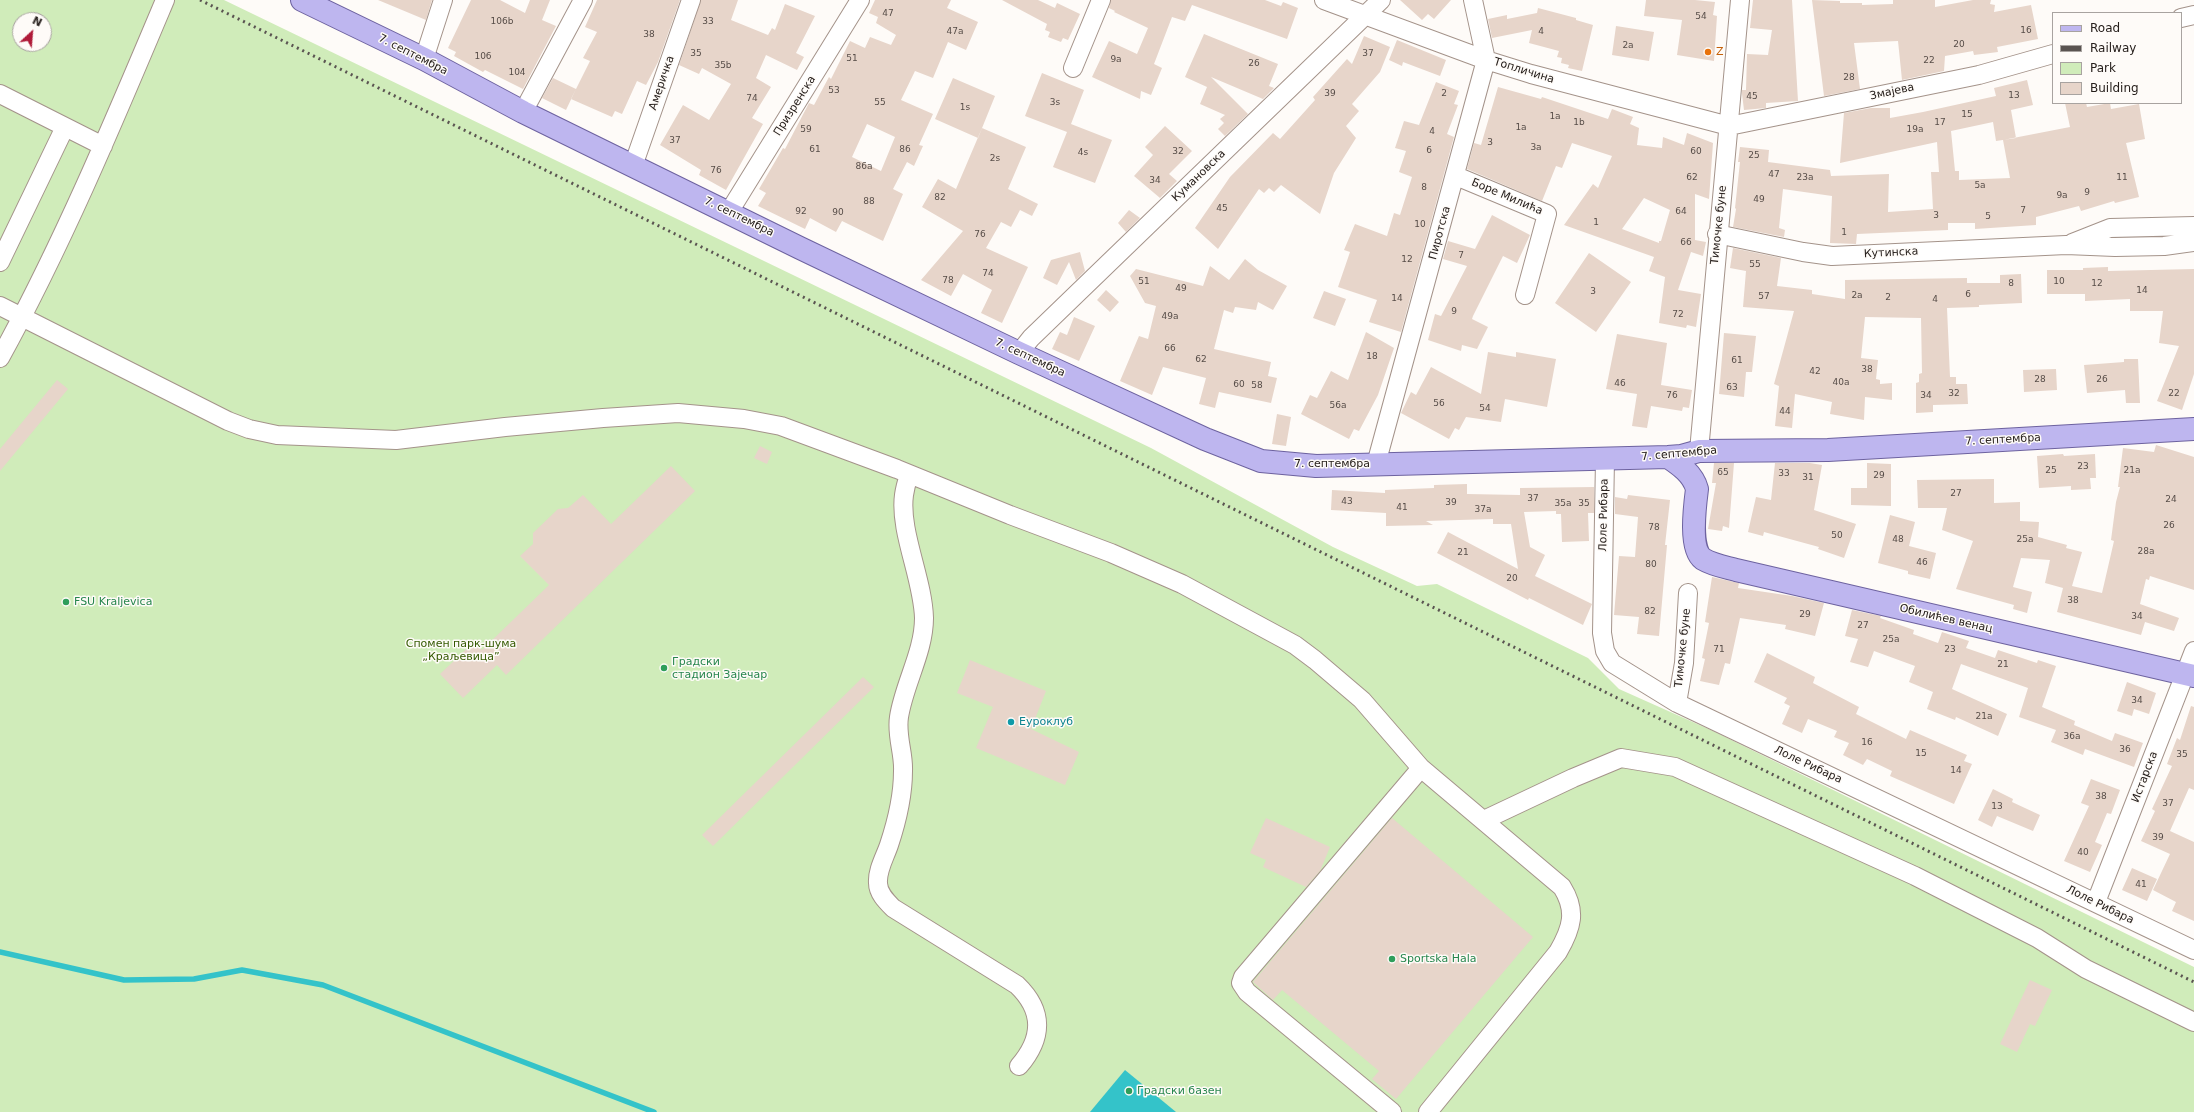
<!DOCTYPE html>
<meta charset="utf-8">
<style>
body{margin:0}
#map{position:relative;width:2194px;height:1112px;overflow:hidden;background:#fefbf8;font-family:"DejaVu Sans",sans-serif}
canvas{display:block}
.legend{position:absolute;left:2052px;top:12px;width:130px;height:92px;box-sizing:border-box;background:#fefbf8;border:1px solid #a8a3a0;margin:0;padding:5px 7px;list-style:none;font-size:12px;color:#27201d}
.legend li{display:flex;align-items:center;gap:8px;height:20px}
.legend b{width:20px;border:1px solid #a8a3a0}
.north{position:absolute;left:12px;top:12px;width:40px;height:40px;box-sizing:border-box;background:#fefbf8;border:1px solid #a8a3a0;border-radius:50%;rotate:26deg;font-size:11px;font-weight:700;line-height:16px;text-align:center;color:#27201d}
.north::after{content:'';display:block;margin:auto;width:14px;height:18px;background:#af1b39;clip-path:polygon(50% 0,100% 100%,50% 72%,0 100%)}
</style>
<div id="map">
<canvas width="2194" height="1112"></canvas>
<ul class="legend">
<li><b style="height:5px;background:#beb6ef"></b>Road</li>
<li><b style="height:5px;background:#5a5451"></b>Railway</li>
<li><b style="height:11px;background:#d0ecba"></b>Park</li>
<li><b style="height:11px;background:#e7d5ca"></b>Building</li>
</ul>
<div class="north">N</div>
</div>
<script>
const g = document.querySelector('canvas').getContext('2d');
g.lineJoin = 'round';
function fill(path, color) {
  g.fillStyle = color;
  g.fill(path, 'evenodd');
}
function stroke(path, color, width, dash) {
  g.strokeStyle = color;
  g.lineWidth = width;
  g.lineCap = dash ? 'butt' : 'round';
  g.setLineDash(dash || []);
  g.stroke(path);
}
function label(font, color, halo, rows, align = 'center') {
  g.font = font + ' "DejaVu Sans",sans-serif';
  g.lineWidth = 3;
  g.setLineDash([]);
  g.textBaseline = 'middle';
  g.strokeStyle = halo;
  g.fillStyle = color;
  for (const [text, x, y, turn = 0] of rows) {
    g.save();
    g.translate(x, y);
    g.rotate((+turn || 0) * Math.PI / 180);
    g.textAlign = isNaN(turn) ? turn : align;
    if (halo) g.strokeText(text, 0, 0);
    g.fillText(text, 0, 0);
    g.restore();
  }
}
fill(new Path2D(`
 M0 0H224L1151 448 1333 547 1417 586 1437 584 1588 658 1619 689 1713 731 2194 967V1112H0ZM20 20H44V44H20Z`), '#d0ecba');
fill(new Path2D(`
 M1125 1070 1176 1112H1090Z`), '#34c3c9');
stroke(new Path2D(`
 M0 952 124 980 194 979 242 970 323 985 654 1112`), '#34c3c9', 5.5);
fill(new Path2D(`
 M378 0H432L426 20Z
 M471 0H500L525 13 530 0H550L542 20 556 26 523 89 485 70 483 72 454 56 456 52 448 48Z
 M597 0H680L658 62 646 85 637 81 622 114 615 111 612 117 571 99 590 61 583 58 597 32 585 27Z
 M701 0H738L731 20 768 35 772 28 775 30 785 4 815 16 796 53 804 57 797 70 766 55 756 78 771 87 752 118 763 124 726 190 699 175 701 170 660 145 683 105 709 120 731 84 702 68 699 74 679 65Z
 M875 0H951L947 8 978 22 966 50 948 42 933 78 915 71 901 100 933 114 919 145 923 146 914 166 907 162 893 189 903 194 883 241 842 221 836 232 810 218 805 229 758 206 766 193 759 189 783 148 785 149 809 103 814 105 829 77 831 79 850 41 865 48 870 37 891 45 896 35 876 23 878 17 869 13ZM867 124 895 137 881 171 852 157Z
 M1002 0H1038L1055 8 1057 3 1080 14 1068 40 1063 38 1061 42 1048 37 1050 32 1045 30 1047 24Z
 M1111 0H1265L1281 6 1283 2 1298 8 1287 39 1192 5 1185 21 1172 17 1154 64 1162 68 1151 95 1141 91 1140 99 1092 77 1109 41 1137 54 1148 28 1114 12 1115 11 1109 8Z
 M1400 0H1451L1434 19 1428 14 1422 20Z
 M1646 0H1695L1715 2 1713 15 1717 16 1714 61 1677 55 1682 20 1644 16Z
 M1753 0H1792L1798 101 1766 103V108L1744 110 1742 94V90H1746L1747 54 1768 55 1772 30 1750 28Z
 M1812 0 1840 1V3H1862V5L1893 4V0H1935V7L1973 0H1991L1990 4 1995 5 1994 12 2031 5 2038 39 1997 47 1998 52 1974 55 1973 51 1945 56 1944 71 1902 80 1898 41 1854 43 1860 89 1824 96Z
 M1538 8 1576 18V20L1593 25 1582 71 1568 68 1569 65 1561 63 1562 58 1557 57 1559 51 1529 43 1532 30 1492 38 1488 19 1507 15V19L1537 13Z
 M1616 26 1654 32 1649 61 1612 55Z
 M1204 34 1278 64 1269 86 1274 88 1263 99 1211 77 1248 114 1225 136 1218 129 1224 123 1220 119 1225 115 1200 104 1207 87 1185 77Z
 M1364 36 1390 47 1380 72 1352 104 1359 111 1346 126 1356 138 1334 173 1320 214 1281 185 1274 192 1269 188 1264 193 1259 189 1218 249 1195 228 1230 177 1273 133 1280 139 1315 100 1313 97 1347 59 1352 64Z
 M1397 40 1446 60 1440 76 1403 62 1402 66 1389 60Z
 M1042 73 1084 90 1071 124 1112 140 1095 183 1053 167 1067 132 1025 116Z
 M553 78 576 89 566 110 542 98Z
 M953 78 995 96 978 138 935 119Z
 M2027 80 2033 105 2011 110 2016 138 1996 141 1993 122 1951 131 1955 171H1959V180L2010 178 2003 140 2070 127 2065 103H2086L2087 107 2110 103 2111 109 2139 104 2145 139 2126 143 2139 197 2115 203 2114 201 2081 211 2079 206 2036 217V225L1975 229V223H1948V230L1857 234 1856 244 1830 243 1832 196 1783 189 1779 228 1785 230 1784 237 1733 227 1736 209 1735 208 1740 162H1738L1740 147 1769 150 1768 162 1830 170 1831 176 1889 174 1888 212 1933 209 1931 172H1939L1937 142 1840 163 1844 113 1871 108H1890V118L1923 112 1996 96 1994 88Z
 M1436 82 1459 91 1454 104 1458 105 1447 134 1454 137 1401 332 1369 322 1377 300 1338 287 1350 252 1344 250 1355 224 1387 236 1394 213 1400 215 1412 177 1399 172 1406 151 1395 148 1404 121 1419 125Z
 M1498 87 1541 99 1542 97 1608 119 1612 109 1633 117 1630 124 1639 128 1637 145 1662 148 1663 137 1684 145 1687 133 1713 143 1709 199 1695 194V240L1706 242 1703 256 1691 252 1678 290 1701 294 1696 327 1687 325 1686 328 1659 323 1665 277 1649 271 1654 257 1564 225 1593 184 1598 188 1612 156 1572 143 1562 168 1556 166 1542 201 1467 169 1474 143 1481 145ZM1644 198 1670 210 1661 241H1659V243L1622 229Z
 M1165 126 1192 151 1169 174 1177 181 1160 198 1134 176 1153 155 1145 147Z
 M982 128 1026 147 1008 189 1038 204 1032 216 1020 210 1011 227 1001 222 986 248 1028 267 1002 323 981 313 992 290 963 274 951 296 921 280 963 231 922 207 938 179 956 189Z
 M1129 210 1140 218 1126 232 1118 223Z
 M1492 215 1530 235 1517 263 1503 256 1473 316 1472 319 1488 327 1477 349 1462 345 1461 351 1428 340 1435 314 1441 316 1467 266 1443 259 1448 241 1475 249Z
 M1733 248 1781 258 1777 286 1812 290V294L1845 299V280L1967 278V283H2000V275L2021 274 2022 303 1979 305V307L1947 308 1950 377H1956V384H1967L1968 404 1933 405V412L1916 413V383L1919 382V374L1922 373 1921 318 1865 317 1861 358 1878 360 1876 379 1880 380V384L1892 383V400L1865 397 1864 420 1830 414 1832 402 1795 394 1792 428 1775 426 1779 386 1774 384 1794 311 1743 307 1746 271 1730 268Z
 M1080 252 1085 271 1076 280 1069 262 1057 285 1043 278 1051 260Z
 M1589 253 1631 282 1596 332 1555 303Z
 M1245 259 1258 270 1287 286 1273 310 1258 302 1256 310 1235 307 1233 313 1224 310 1214 349 1271 362 1268 376 1277 378 1271 403 1219 392 1215 408 1199 404 1206 378 1163 367 1152 395 1120 381 1139 336 1148 339 1156 306 1145 303 1130 276 1136 269 1203 286 1210 266 1229 280Z
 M2108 267V271L2194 269V374L2182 410 2157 401 2179 346 2159 343 2163 311H2130V299L2085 301V294H2047V270H2083V268Z
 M1106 290 1119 302 1110 312 1097 300Z
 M1324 291 1346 299 1335 326 1313 318Z
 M1074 317 1095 326 1079 361 1052 349 1060 332 1067 335Z
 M1366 332 1394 348 1378 395 1359 431 1354 429 1349 439 1301 414 1310 395 1317 398 1331 371 1348 380Z
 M1724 333 1756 336 1752 372H1746L1744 397 1719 394Z
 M1617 334 1667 343 1661 385 1692 390 1689 408 1683 407 1682 411 1651 406 1647 428 1632 426 1637 394 1606 389Z
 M1488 352 1516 357V352L1556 359 1547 407 1505 399 1501 422 1466 417 1459 430 1455 428 1449 439 1401 413 1411 392 1416 395 1431 367 1481 394Z
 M2124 359H2138L2140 403H2126L2125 390 2087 393 2084 365 2124 362Z
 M2056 369 2057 390 2024 392 2023 370Z
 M57 380 68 389 0 471V449Z
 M1277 414 1291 417 1286 446 1272 444Z
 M2156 445 2194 457V590L2150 576 2149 580 2146 579 2140 604 2179 618 2174 631 2145 622 2141 635 2057 612 2063 588 2045 583 2050 560 2021 558 2013 587 2032 592 2027 613 2013 609 2014 605 1956 589 1973 541 1942 530 1947 508H1918L1917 480 1994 479V503L2020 502V521L2039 522 2038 537 2067 545 2066 548 2082 552 2072 586 2102 593 2114 541 2111 540 2116 502 2120 487H2118L2123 448 2154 452Z
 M760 446 772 452 767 464 754 458Z
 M2063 454 2064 456 2095 454 2096 478H2090L2091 489 2071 490V486L2039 488 2037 456Z
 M1714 463H1734L1729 528 1723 526 1722 531 1708 529 1716 483H1712Z
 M1775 463H1810L1822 465 1814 510 1856 524 1844 558 1818 549 1819 547 1764 532 1763 536 1748 532 1756 497 1771 500Z
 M1867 463 1891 464V506L1851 505V488H1867Z
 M671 466 695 491 506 675 497 665 463 698 440 674 474 642 482 650 549 585 520 556 533 544V533L558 509 568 508 583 495 611 524Z
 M1467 484V494L1520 495V488L1594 487V513H1588L1589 541 1562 542 1561 514H1556V511L1524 512 1530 547 1545 555 1535 576 1592 604 1583 625 1529 598 1528 600 1437 553 1448 532 1518 569 1511 524H1493V519L1426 521 1433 525 1386 526V513L1331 510 1332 490 1385 493V490L1434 488V485Z
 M1628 495 1670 500 1665 545H1667L1659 636 1637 634 1639 617 1614 615 1619 556 1635 557 1638 517 1615 514V497L1627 499Z
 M1890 515 1915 522 1909 546 1936 553 1930 579 1908 574V571L1878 563Z
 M1712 577 1739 583 1738 588 1792 596 1824 603 1815 636 1785 629 1786 625 1740 618 1730 664 1725 663 1719 685 1700 681 1705 659 1702 658 1709 623 1705 622Z
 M1852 610 1881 616 1880 618 1914 630 1913 634 1938 643 1942 632 1969 641 1966 648 1995 658 1998 650 2037 663 2038 660 2056 666 2042 707 2075 721 2074 725 2112 741 2115 733 2143 743 2134 767 2085 749 2083 755 2051 742 2056 730 2019 717 2028 688 1961 664 1952 689 2007 714 1998 736 1956 717 1955 720 1927 709 1933 692 1909 682 1915 666 1874 651 1868 667 1850 662 1858 639 1845 636Z
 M1767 653 1815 677 1813 683 1859 707 1856 714 1906 739 1910 730 1967 755 1964 761 1972 764 1954 804 1890 776 1892 771 1867 759 1863 765 1843 755 1849 743 1834 737 1837 731 1808 719 1802 733 1782 724 1790 706 1784 703 1787 698 1754 682Z
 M970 660 1046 691 1031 729 1079 752 1065 785 976 748 993 707 957 693Z
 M863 677 874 687 713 846 702 835Z
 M2127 682 2156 693 2149 714 2134 709 2132 716 2117 711Z
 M2191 706 2194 707V790L2189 788 2170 831 2194 842V921L2172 911 2176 902 2153 890 2170 854 2141 841 2155 811 2152 809 2172 766 2167 764 2177 738 2180 740Z
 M2091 779 2120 790 2111 814 2107 813 2095 842 2102 845 2090 872 2064 861 2089 806 2081 803Z
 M1993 789 2013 799 2012 802 2040 815 2033 831 1997 816 1992 827 1978 820Z
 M1266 818 1330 847 1320 871 1306 887 1263 867 1266 860 1250 853Z
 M1392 818 1533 937 1396 1099 1372 1079 1379 1071 1282 990 1273 1000 1253 982Z
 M2132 868 2157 879 2147 901 2122 890Z
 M2030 980 2052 990 2035 1026 2030 1024 2017 1052 2000 1044Z`), '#e7d5ca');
const minor = new Path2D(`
 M1324 0 1486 60 1531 74 1729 126 1979 75 2053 54
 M2181 18 2194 15
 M424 59 443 0
 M1073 68 1101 0
 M0 94 103 146
 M523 112 583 0
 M633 166 691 0
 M1456 176 1547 214 1525 295
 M729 212 860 0
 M1717 234 1803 252 1832 256 2066 245 2115 247 2164 246 2194 242
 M2072 243 2110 228 2194 226
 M0 262 65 127
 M0 306 228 421 249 429 277 435 396 440 505 427 603 418 678 413 744 419 781 426 897 469 1010 515 1111 553 1182 584 1295 645 1315 660 1362 700 1421 768 1562 887C1577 911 1572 928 1558 952L1428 1112
 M1019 353 1031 338 1381 0
 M0 358C63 243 114 121 165 0
 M1699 451 1740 0
 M1605 459 1602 633 1605 651 1612 663 1677 703 2194 950
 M1376 464 1486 60 1473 0
 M909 475C907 481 905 488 904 495 899 531 923 579 924 618 924 652 904 684 899 717 896 736 904 753 903 771 903 797 897 821 889 845 885 857 877 870 878 883 878 893 886 901 893 908L1017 985C1044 1011 1043 1038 1019 1066
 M1677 703 1684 663 1688 593
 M1484 820 1573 778 1621 758 1675 767 1915 876 2037 938 2086 969 2194 1022
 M2096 902 2194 651
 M1392 1112 1247 992 1241 983 1243 977 1421 768`);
const primary = new Path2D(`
 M302 0 424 59 523 112 800 248 1019 353 1205 439 1261 461 1316 466 1668 457 1681 456 1699 451 1828 450 2194 429
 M1668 457C1680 465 1693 474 1697 489 1695 505 1689 549 1703 559 1713 565 1725 567 1736 570L2194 676`);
stroke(minor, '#a4938a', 20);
stroke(primary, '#6d629f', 24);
stroke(minor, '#fff', 18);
stroke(primary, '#beb6ef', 22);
stroke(new Path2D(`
 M200 0 2194 982`), '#5a5451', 3, [2, 4]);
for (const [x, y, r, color] of [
 [1708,52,4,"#e8710a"],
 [66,602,4,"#2e9e5b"],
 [664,668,4,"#2e9e5b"],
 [1011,722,4,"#0f9aa8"],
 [1392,959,4,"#2e9e5b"],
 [1129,1091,4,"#2e9e5b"]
]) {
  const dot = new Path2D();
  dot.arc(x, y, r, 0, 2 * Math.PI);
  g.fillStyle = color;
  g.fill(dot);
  stroke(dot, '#fefbf8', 1.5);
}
label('9px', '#574d48', null, [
 ["47",888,14],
 ["54",1701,17],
 ["106b",502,22],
 ["33",708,22],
 ["16",2026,31],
 ["47a",955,32],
 ["4",1541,32],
 ["38",649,35],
 ["20",1959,45],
 ["2a",1628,46],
 ["35",696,54],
 ["37",1368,54],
 ["106",483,57],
 ["51",852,59],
 ["9a",1116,60],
 ["22",1929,61],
 ["26",1254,64],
 ["35b",723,66],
 ["104",517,73],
 ["28",1849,78],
 ["53",834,91],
 ["39",1330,94],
 ["2",1444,94],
 ["13",2014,96],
 ["45",1752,97],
 ["74",752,99],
 ["55",880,103],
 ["3s",1055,103],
 ["1s",965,108],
 ["15",1967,115],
 ["1a",1555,117],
 ["1b",1579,123],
 ["17",1940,123],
 ["1a",1521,128],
 ["59",806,130],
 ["19a",1915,130],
 ["4",1432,132],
 ["37",675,141],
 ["3",1490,143],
 ["3a",1536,148],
 ["61",815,150],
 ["86",905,150],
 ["6",1429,151],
 ["32",1178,152],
 ["60",1696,152],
 ["4s",1083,153],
 ["25",1754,156],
 ["2s",995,159],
 ["86a",864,167],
 ["76",716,171],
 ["47",1774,175],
 ["62",1692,178],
 ["23a",1805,178],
 ["11",2122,178],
 ["34",1155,181],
 ["5a",1980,186],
 ["8",1424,188],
 ["9",2087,193],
 ["9a",2062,196],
 ["82",940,198],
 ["49",1759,200],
 ["88",869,202],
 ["45",1222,209],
 ["7",2023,211],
 ["92",801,212],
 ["64",1681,212],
 ["90",838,213],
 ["3",1936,216],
 ["5",1988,217],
 ["1",1596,223],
 ["10",1420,225],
 ["1",1844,233],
 ["76",980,235],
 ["66",1686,243],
 ["7",1461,256],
 ["12",1407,260],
 ["55",1755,265],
 ["74",988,274],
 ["78",948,281],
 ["51",1144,282],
 ["10",2059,282],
 ["8",2011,284],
 ["12",2097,284],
 ["49",1181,289],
 ["14",2142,291],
 ["3",1593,292],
 ["6",1968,295],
 ["2a",1857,296],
 ["57",1764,297],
 ["2",1888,298],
 ["14",1397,299],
 ["4",1935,300],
 ["9",1454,312],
 ["72",1678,315],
 ["49a",1170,317],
 ["66",1170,349],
 ["18",1372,357],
 ["62",1201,360],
 ["61",1737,361],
 ["38",1867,370],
 ["42",1815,372],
 ["28",2040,380],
 ["26",2102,380],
 ["40a",1841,383],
 ["46",1620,384],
 ["60",1239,385],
 ["58",1257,386],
 ["63",1732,388],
 ["32",1954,394],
 ["22",2174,394],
 ["76",1672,396],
 ["34",1926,396],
 ["56",1439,404],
 ["56a",1338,406],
 ["54",1485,409],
 ["44",1785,412],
 ["23",2083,467],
 ["25",2051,471],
 ["21a",2132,471],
 ["65",1723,473],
 ["33",1784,474],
 ["29",1879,476],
 ["31",1808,478],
 ["27",1956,494],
 ["37",1533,499],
 ["24",2171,500],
 ["43",1347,502],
 ["39",1451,503],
 ["35a",1563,504],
 ["35",1584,504],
 ["41",1402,508],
 ["37a",1483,510],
 ["26",2169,526],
 ["78",1654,528],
 ["50",1837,536],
 ["48",1898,540],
 ["25a",2025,540],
 ["28a",2146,552],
 ["21",1463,553],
 ["46",1922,563],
 ["80",1651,565],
 ["20",1512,579],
 ["38",2073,601],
 ["82",1650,612],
 ["29",1805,615],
 ["34",2137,617],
 ["27",1863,626],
 ["25a",1891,640],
 ["71",1719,650],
 ["23",1950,650],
 ["21",2003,665],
 ["34",2137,701],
 ["21a",1984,717],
 ["36a",2072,737],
 ["16",1867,743],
 ["36",2125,750],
 ["15",1921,754],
 ["35",2182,755],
 ["14",1956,771],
 ["38",2101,797],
 ["37",2168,804],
 ["13",1997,807],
 ["39",2158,838],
 ["40",2083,853],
 ["41",2141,885]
]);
label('11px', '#c56008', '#fefbf8', [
 ["Z",1716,52]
], 'left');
label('11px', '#27201d', '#fefbf8', [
 ["7. септембра",413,55,27],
 ["Топличина",1524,71,17],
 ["Америчка",662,83,-71],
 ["Змајева",1892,92,-12],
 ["Призренска",795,106,-58],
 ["Кумановска",1199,176,-44],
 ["Боре Милића",1507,197,23],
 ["7. септембра",739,217,26],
 ["Тимочке буне",1719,225,-84],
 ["Пиротска",1440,233,-75],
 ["Кутинска",1891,253,-3],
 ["7. септембра",1030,358,25],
 ["7. септембра",2003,440,-3],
 ["7. септембра",1679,454,-5],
 ["7. септембра",1332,464],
 ["Лоле Рибара",1604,515,-89],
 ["Обилићев венац",1946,619,13],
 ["Тимочке буне",1683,648,-84],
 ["Лоле Рибара",1808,765,25],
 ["Истарска",2145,777,-69],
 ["Лоле Рибара",2100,905,26]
]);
label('11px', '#27864d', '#fefbf8', [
 ["FSU Kraljevica",74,602],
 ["Градски",672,662],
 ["стадион Зајечар",672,675],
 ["Sportska Hala",1400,959],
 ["Градски базен",1137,1091]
], 'left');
label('11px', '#345a00', '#fefbf8', [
 ["Спомен парк-шума",461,644],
 ["„Краљевица”",461,657]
]);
label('11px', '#0d838f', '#fefbf8', [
 ["Еуроклуб",1019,722]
], 'left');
</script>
